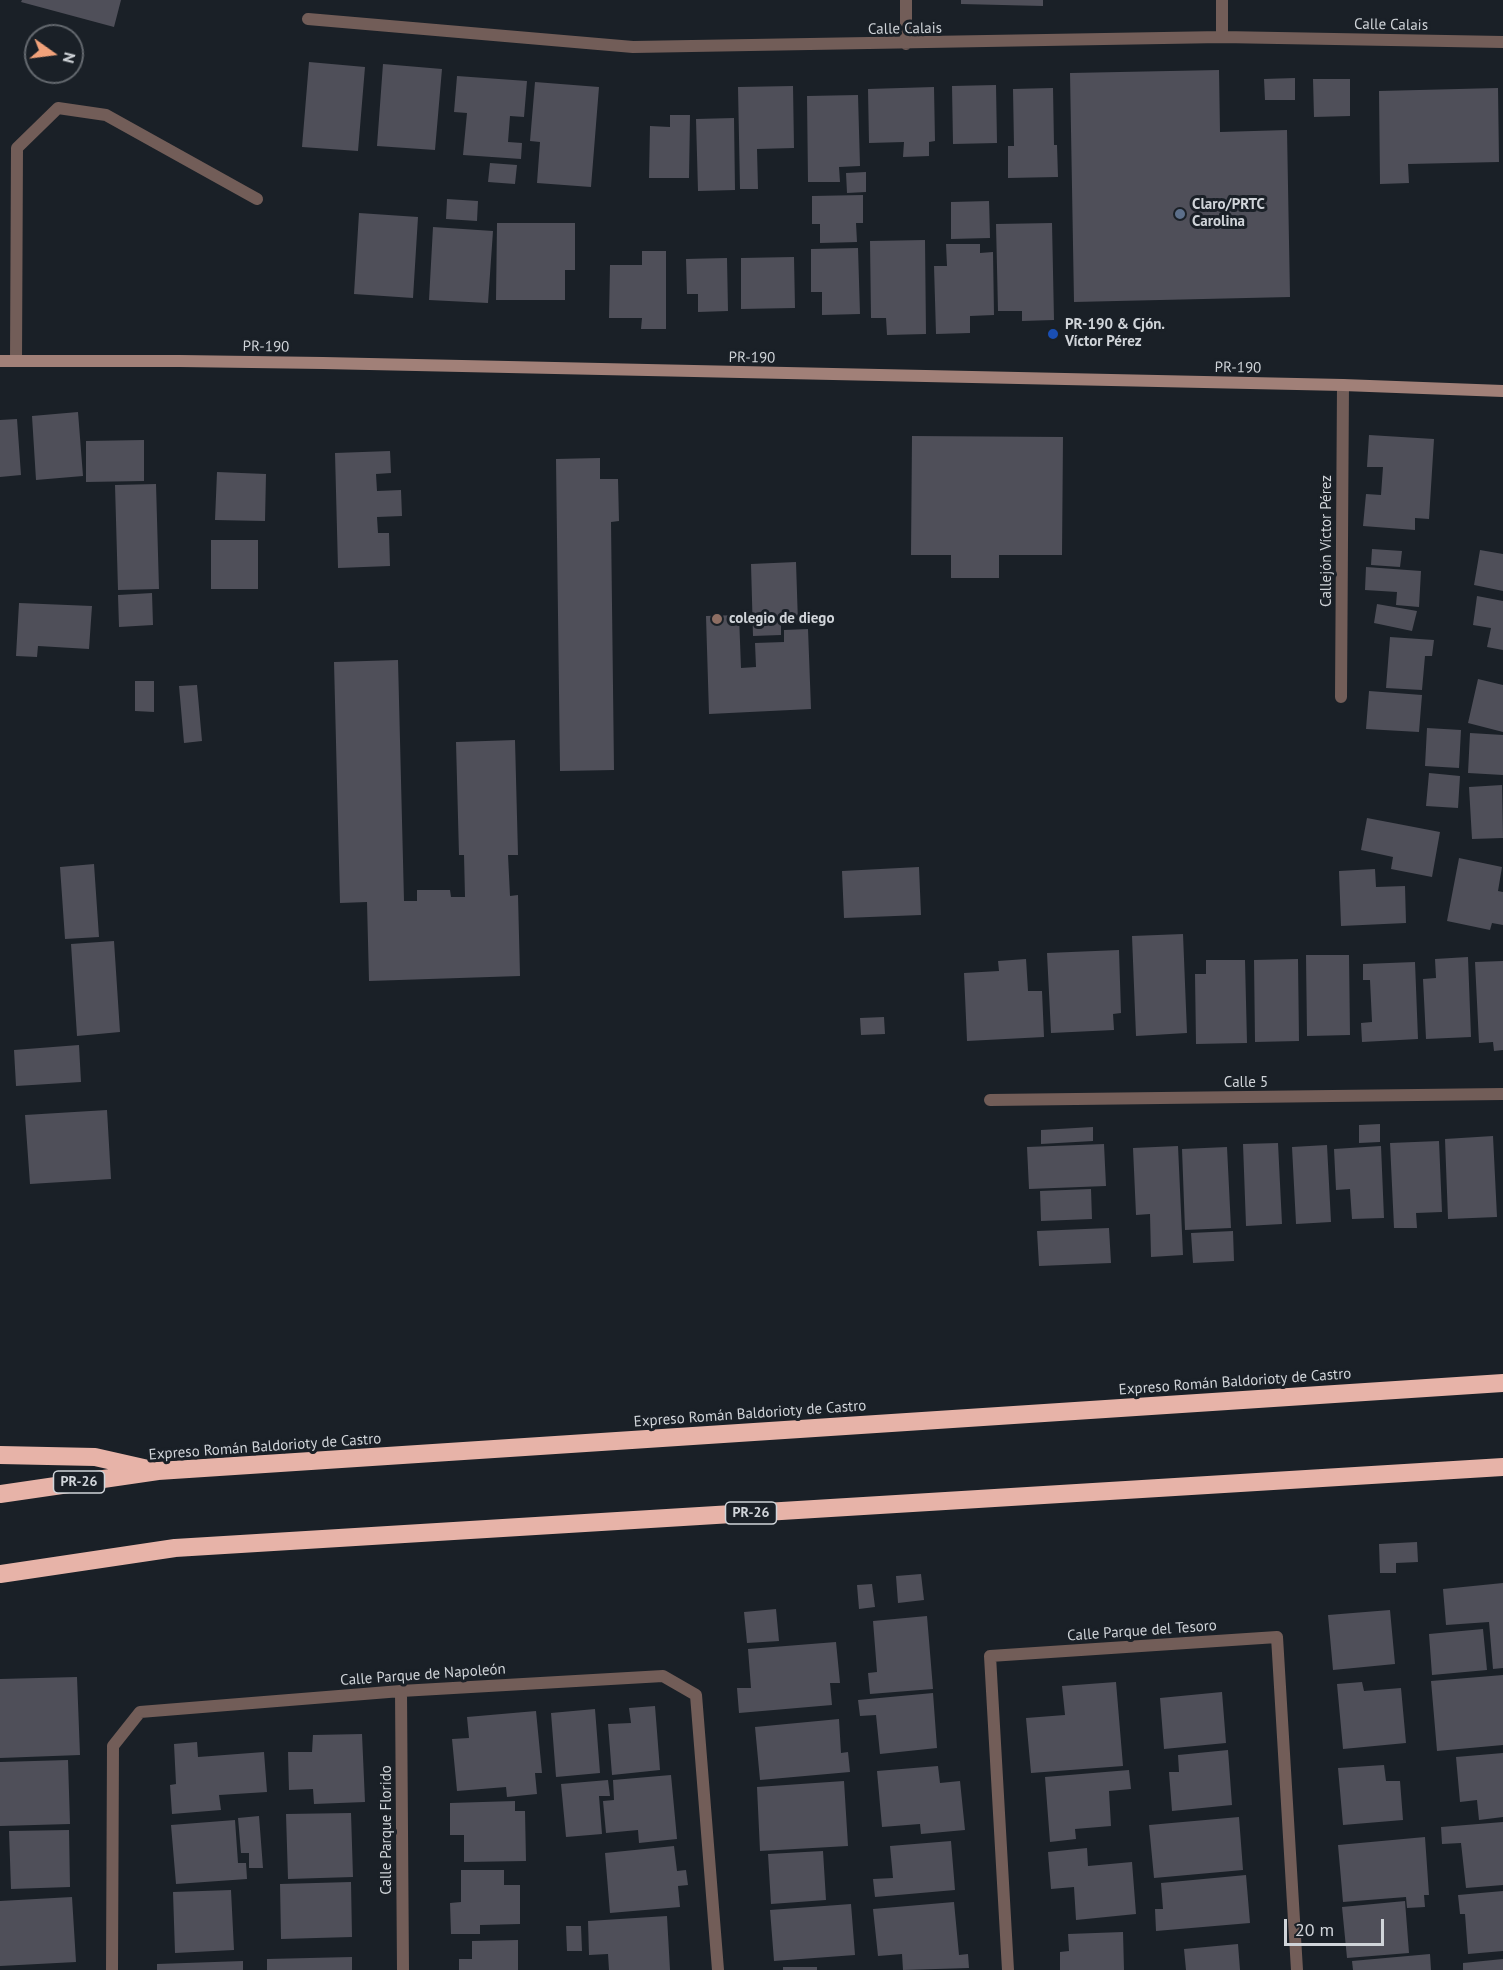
<!DOCTYPE html>
<meta charset="utf-8">
<style>
body{margin:0}
#map{position:relative;width:1503px;height:1970px;overflow:hidden;background:#1a2027;font-family:"PT Sans",sans-serif}
canvas{display:block}
.north{position:absolute;left:24px;top:24px;width:60px;height:60px;box-sizing:border-box;background:#1a2027;border:2px solid #63686e;border-radius:50%;rotate:104deg;font-size:16px;font-weight:700;line-height:24px;text-align:center;color:#d0d4d9}
.north::after{content:'';display:block;margin:auto;width:21px;height:27px;background:#f1a27b;clip-path:polygon(50% 0,100% 100%,50% 72%,0 100%)}
.scale{position:absolute;left:1284px;top:1919px;width:100px;height:27px;box-sizing:border-box;border:3px solid #d0d4d9;border-top:0;padding-left:8px;font-size:18px;line-height:21px;white-space:nowrap;color:#d0d4d9;-webkit-text-stroke:4px #1a2027;paint-order:stroke}
</style>
<div id="map">
<canvas width="1503" height="1970"></canvas>
<div class="north">N</div>
<div class="scale">20 m</div>
</div>
<script>
const g = document.querySelector('canvas').getContext('2d');
g.lineJoin = 'round';
function fill(path, color) {
  g.fillStyle = color;
  g.fill(path, 'evenodd');
}
function stroke(path, color, width, dash) {
  g.strokeStyle = color;
  g.lineWidth = width;
  g.lineCap = dash ? 'butt' : 'round';
  g.setLineDash(dash || []);
  g.stroke(path);
}
function label(font, color, halo, rows, align = 'center') {
  g.font = font + ' "PT Sans",sans-serif';
  g.lineWidth = 6;
  g.setLineDash([]);
  g.textBaseline = 'middle';
  g.strokeStyle = halo;
  g.fillStyle = color;
  for (const [text, x, y, turn = 0] of rows) {
    g.save();
    g.translate(x, y);
    g.rotate((+turn || 0) * Math.PI / 180);
    g.textAlign = isNaN(turn) ? turn : align;
    if (halo) g.strokeText(text, 0, 0);
    g.fillText(text, 0, 0);
    g.restore();
  }
}
fill(new Path2D(`
 M22 0H121L114 27 21 2Z
 M961 0H1043V6L961 4Z
 M309 62 365 67 358 151 302 147Z
 M383 64 442 69 435 150 377 146Z
 M1219 70 1220 132 1287 130 1290 297 1074 302 1070 73Z
 M457 76 527 81 524 117 510 116 508 142 522 143 521 159 463 155 467 113 454 112Z
 M1295 78V100H1265L1264 79Z
 M1313 79H1350V116L1314 117Z
 M535 82 599 87 591 187 537 183 540 142 530 141Z
 M996 85 997 143 953 144 952 86Z
 M793 86 794 148 757 149 758 189H740L738 87Z
 M934 87 935 141 929 142V156L903 157 904 142 869 143 868 89Z
 M1053 88 1054 145H1057L1058 177 1008 178V146H1014L1013 89Z
 M1498 88 1499 162 1408 164 1409 183 1380 184 1379 91Z
 M858 95 860 166 839 167 840 182H808L807 96Z
 M670 115H690L689 178H649L650 126 670 127Z
 M734 118 735 190 698 191 696 119Z
 M490 163 517 165 515 184 488 182Z
 M866 172V192L847 193 846 173Z
 M863 195V223H856L857 242 820 243V224H812V196Z
 M447 199 478 201 477 221 446 219Z
 M989 201 990 238 951 239V202Z
 M359 213 418 217 413 298 354 294Z
 M497 223H575V270H565V300H496Z
 M1052 223 1054 320 1022 321V311H998L996 224Z
 M433 227 493 231 488 303 429 300Z
 M925 240 926 334 887 335 886 318H871L870 241Z
 M946 244H980V253L993 252 994 315 970 316V333L936 334 934 266H947Z
 M858 248 860 314 822 315V292H811V249Z
 M642 251H666V329H641L642 318H609L610 265H642Z
 M794 257 795 308 741 309V258Z
 M727 258 728 311 698 312V294H687L686 259Z
 M78 412 83 476 36 480 32 416Z
 M17 419 21 475 0 477V420Z
 M1369 435 1434 439 1429 519 1415 518V530L1363 526 1366 494 1381 495 1383 467H1367Z
 M912 436 1063 437 1062 555H999V578H951V555H911Z
 M144 440V481L86 482V441Z
 M390 451 391 473 376 474 377 491 401 490 402 516 377 517 378 533H389L390 566 338 568 335 453Z
 M600 458V479H618L619 521 611 522 614 770 560 771 556 459Z
 M217 472 266 474 265 521 215 520Z
 M156 484 159 589 118 590 115 485Z
 M211 540H258V589H211Z
 M1372 549 1402 551 1400 567 1371 565Z
 M1480 550 1503 554V591L1474 585Z
 M796 562 798 623 781 624V635L753 636 751 564Z
 M1366 567 1421 571 1419 607 1396 605 1397 592 1365 590Z
 M152 593 153 625 119 627 118 595Z
 M1477 596 1503 601V650L1487 647 1491 628 1473 625Z
 M19 603 92 606 89 649 38 646 37 657 16 656Z
 M1377 604 1417 611 1412 631 1374 623Z
 M739 615 741 668 756 667 755 643 784 642V630L808 629 811 709 709 714 706 616Z
 M1390 637 1434 640 1432 656H1425L1422 690 1386 688Z
 M398 660 404 901H417V890H450L451 897H465L464 855H459L456 742 515 740 518 855H508L510 896 518 895 520 976 369 981 367 902 340 903 334 662Z
 M1478 679 1503 685V732L1468 723Z
 M135 681H154V712L135 711Z
 M197 685 202 741 184 743 179 686Z
 M1369 691 1422 695 1419 732 1366 729Z
 M1427 728 1461 730 1459 768 1425 766Z
 M1470 733 1503 735V775L1468 773Z
 M1429 773 1460 776 1458 808 1426 806Z
 M1502 785 1503 838 1472 839 1469 787Z
 M1367 818 1440 832 1432 877 1391 869 1393 857 1361 850Z
 M1459 858 1502 867 1498 891 1503 892V925L1492 923 1490 930 1447 921Z
 M94 864 99 937 65 939 60 867Z
 M919 867 921 915 844 918 842 871Z
 M1375 869 1376 887 1405 886 1406 923 1341 926 1339 871Z
 M1183 934 1187 1033 1136 1036 1132 936Z
 M114 941 120 1032 77 1036 71 944Z
 M1119 950 1121 1013 1113 1014 1114 1030 1051 1033 1047 953Z
 M1306 955H1349L1350 1035 1307 1036Z
 M1468 957 1471 1037 1426 1039 1423 979 1436 978 1435 959Z
 M1026 959 1028 991H1042L1044 1037 967 1041 964 973 999 971 998 961Z
 M1298 959 1299 1041 1255 1042 1254 960Z
 M1206 960H1245L1247 1043 1196 1044 1195 974H1206Z
 M1503 961V1050L1494 1051 1493 1042 1479 1043 1475 962Z
 M1415 962 1418 1039 1362 1042 1361 1023 1372 1022 1370 980H1363V964Z
 M884 1017 885 1034 861 1035 860 1018Z
 M79 1045 81 1082 16 1086 14 1050Z
 M107 1110 111 1179 30 1184 25 1115Z
 M1380 1124V1142L1359 1143V1125Z
 M1093 1127V1141L1041 1144V1130Z
 M1493 1136 1497 1217 1448 1219 1445 1139Z
 M1439 1141 1442 1212 1416 1213 1417 1228H1394L1390 1143Z
 M1278 1143 1282 1224 1246 1226 1243 1144Z
 M1104 1144 1106 1186 1029 1189 1027 1147Z
 M1327 1145 1331 1222 1296 1224 1292 1147Z
 M1178 1146 1183 1255 1151 1257 1150 1214 1136 1215 1133 1148Z
 M1381 1146 1384 1218 1352 1219 1350 1189 1336 1190 1334 1149Z
 M1227 1147 1231 1228 1185 1230 1182 1149Z
 M1091 1189 1092 1219 1041 1221 1040 1191Z
 M1109 1228 1111 1263 1039 1266 1037 1231Z
 M1233 1231 1234 1261 1193 1263 1191 1233Z
 M1417 1542 1418 1562 1396 1563V1573H1380L1379 1544Z
 M921 1574 924 1600 898 1603 896 1576Z
 M1503 1583V1668L1493 1669 1489 1622 1446 1625 1443 1589Z
 M872 1584 875 1607 859 1609 857 1585Z
 M776 1609 779 1641 747 1643 744 1612Z
 M1390 1610 1395 1664 1333 1670 1328 1615Z
 M927 1616 933 1689 870 1694 868 1673 877 1672 873 1621Z
 M1483 1629 1487 1670 1432 1675 1429 1634Z
 M836 1642 840 1683H830L832 1705 739 1713 737 1688H751L748 1649Z
 M1503 1675V1745L1437 1751 1431 1681Z
 M77 1677 80 1755 0 1758V1679Z
 M1116 1682 1123 1766 1031 1773 1026 1718 1065 1715 1062 1686Z
 M1362 1682 1364 1691 1401 1688 1406 1743 1343 1749 1337 1684Z
 M1222 1692 1226 1743 1164 1749 1160 1698Z
 M933 1693 937 1748 880 1754 876 1715 860 1716 858 1700Z
 M655 1706 660 1770 612 1775 608 1724 631 1723 629 1708Z
 M595 1709 600 1773 556 1777 551 1713Z
 M536 1711 542 1773H535L537 1794 507 1797 506 1787 457 1791 452 1739 469 1738 467 1717Z
 M839 1719 841 1753 848 1752 850 1772 760 1780 755 1727Z
 M362 1734 365 1802 314 1804 313 1789 289 1790 288 1752H312L313 1735Z
 M197 1742 198 1757 264 1752 267 1792 219 1795 221 1810 172 1814 170 1785 176 1784 174 1744Z
 M1228 1750 1232 1805 1172 1811 1169 1772H1179L1178 1755Z
 M1503 1753V1817L1479 1820 1477 1800 1460 1802 1456 1757Z
 M68 1760 70 1824 0 1826V1762Z
 M1384 1765 1386 1781H1400L1403 1820 1343 1825 1338 1768Z
 M938 1766 940 1783 960 1781 965 1830 921 1834 920 1824 882 1827 877 1771Z
 M1129 1770 1131 1789 1109 1791 1111 1826 1075 1829 1076 1839 1050 1842 1045 1777Z
 M671 1775 677 1839 639 1843 638 1830 606 1833 603 1801 614 1800 613 1780Z
 M608 1780 610 1796H599L602 1834 566 1837 561 1784Z
 M844 1781 848 1846 760 1851 757 1787Z
 M515 1801V1811H525L526 1861 464 1862V1835H450V1803Z
 M351 1813 353 1877 288 1879 286 1814Z
 M259 1816 263 1868H249V1853H241L238 1818Z
 M1239 1817 1243 1870 1154 1878 1149 1825Z
 M235 1820 238 1863H246L247 1879 176 1884 171 1825Z
 M1503 1822V1885L1466 1888 1461 1843 1442 1844 1441 1827Z
 M69 1830 70 1887 11 1889 9 1831Z
 M1425 1837 1429 1895H1424L1425 1907 1407 1908 1406 1897 1343 1902 1338 1845Z
 M951 1841 955 1890 875 1897 873 1879 893 1878 890 1846Z
 M674 1846 677 1871 686 1870 688 1885 678 1886 680 1907 610 1913 605 1853Z
 M1087 1848 1088 1866 1132 1862 1136 1914 1076 1920 1074 1887 1051 1889 1048 1852Z
 M823 1851 826 1900 771 1904 768 1854Z
 M461 1870H504V1885H520V1924L480 1925V1934H451L450 1903 461 1902Z
 M1246 1875 1250 1923 1156 1931 1155 1909H1163L1161 1883Z
 M351 1882 352 1937 281 1939 280 1884Z
 M231 1890 234 1950 175 1953 173 1892Z
 M1503 1891V1951L1468 1954 1465 1914H1460L1458 1895Z
 M72 1897 76 1962 0 1966V1901Z
 M1405 1901 1409 1953 1347 1958 1342 1907Z
 M954 1902 959 1955 968 1954 969 1968 903 1970 902 1954 878 1956 873 1909Z
 M851 1904 855 1955 774 1961 770 1910Z
 M667 1916 670 1970H609L608 1954 589 1955 588 1921Z
 M566 1926H581L582 1951H567Z
 M1123 1932 1124 1970H1060V1952L1069 1951 1068 1934Z
 M518 1940V1970H459V1959H472V1941Z
 M1238 1944 1240 1970H1186L1184 1949Z
 M1430 1954 1431 1970H1353L1352 1961Z
 M352 1957V1970H267V1959Z
 M1503 1959V1970H1463V1963Z
 M243 1961V1970H157V1964Z
 M783 1967H817V1970H783Z`), '#4f4f59');
stroke(new Path2D(`
 M16 361 17 148 58 108 106 115 257 199`), '#725d58', 12);
stroke(new Path2D(`
 M1222 0V37
 M308 19 633 47 1222 37 1503 42
 M906 44V0
 M1341 697 1343 385
 M990 1100 1503 1094
 M401 1691 403 1970
 M112 1970 113 1746 140 1712 401 1691 663 1676 696 1695 718 1970
 M1008 1970 990 1656 1277 1637 1297 1970`), '#725d58', 12);
stroke(new Path2D(`
 M0 361H180L323 363 1343 385 1503 391`), '#a18078', 12);
stroke(new Path2D(`
 M0 1455 95 1457 148 1469
 M0 1494 158 1471 1503 1383
 M0 1574 175 1548 1503 1467`), '#e7b3a8', 18);
for (const [x, y, r, color] of [
 [1180,214,6,"#5c6f8a"],
 [1053,334,6,"#1a4fb4"],
 [717,619,6,"#8d6e63"]
]) {
  const dot = new Path2D();
  dot.arc(x, y, r, 0, 2 * Math.PI);
  g.fillStyle = color;
  g.fill(dot);
  stroke(dot, '#1a2027', 2);
}
for (const [x, y, w] of [
 [79,1482,51],
 [751,1513,51]
]) {
  const box = new Path2D();
  box.roundRect(x - w / 2, y - 11, w, 22, 4.5);
  g.fillStyle = '#1a2027';
  g.fill(box);
  stroke(box, '#d0d4d9', 1.5);
}
label('bold 14px', '#d0d4d9', null, [
 ["PR-26",79,1482],
 ["PR-26",751,1513]
]);
label('15px', '#d0d4d9', '#1a2027', [
 ["Calle Calais",1391,25,1],
 ["Calle Calais",905,29,-1],
 ["PR-190",266,347,1],
 ["PR-190",752,358,1],
 ["PR-190",1238,368,1],
 ["Callejón Víctor Pérez",1327,541,-90],
 ["Calle 5",1246,1083],
 ["Expreso Román Baldorioty de Castro",1235,1382,-4],
 ["Expreso Román Baldorioty de Castro",750,1414,-4],
 ["Expreso Román Baldorioty de Castro",265,1447,-4],
 ["Calle Parque del Tesoro",1142,1631,-4],
 ["Calle Parque de Napoleón",423,1675,-4],
 ["Calle Parque Florido",387,1830,-90]
]);
label('bold 15px', '#d0d4d9', '#1a2027', [
 ["Claro/PRTC",1192,205],
 ["Carolina",1192,222],
 ["PR-190 & Cjón.",1065,325],
 ["Víctor Pérez",1065,342],
 ["colegio de diego",729,619]
], 'left');
</script>
